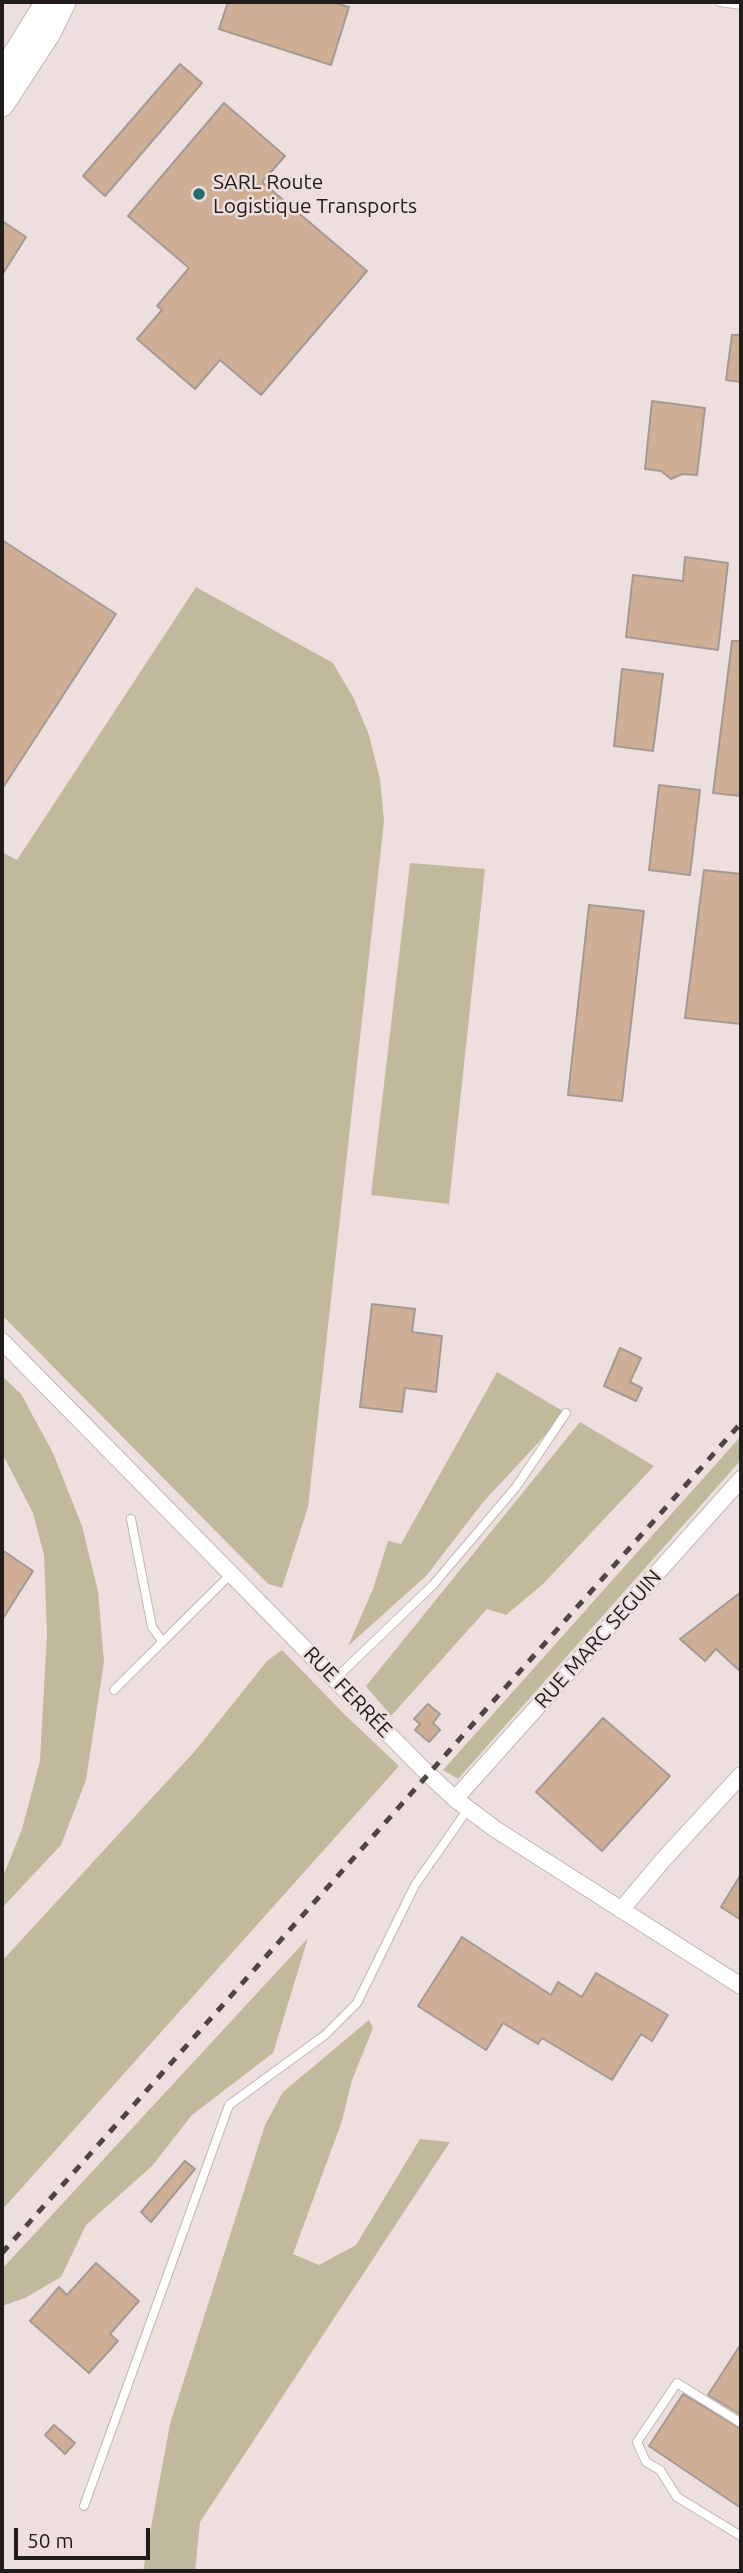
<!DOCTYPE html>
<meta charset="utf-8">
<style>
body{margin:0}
#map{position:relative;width:743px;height:2573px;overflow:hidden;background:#eddfdd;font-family:Ubuntu,sans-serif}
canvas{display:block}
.frame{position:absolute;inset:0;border:4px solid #211c1b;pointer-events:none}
.scale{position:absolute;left:14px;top:2528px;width:136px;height:32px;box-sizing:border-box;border:4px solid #211c1b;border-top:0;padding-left:9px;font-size:21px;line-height:24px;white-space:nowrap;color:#211c1b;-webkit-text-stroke:5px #eddfdd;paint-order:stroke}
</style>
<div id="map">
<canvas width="743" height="2573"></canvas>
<div class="frame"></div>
<div class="scale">50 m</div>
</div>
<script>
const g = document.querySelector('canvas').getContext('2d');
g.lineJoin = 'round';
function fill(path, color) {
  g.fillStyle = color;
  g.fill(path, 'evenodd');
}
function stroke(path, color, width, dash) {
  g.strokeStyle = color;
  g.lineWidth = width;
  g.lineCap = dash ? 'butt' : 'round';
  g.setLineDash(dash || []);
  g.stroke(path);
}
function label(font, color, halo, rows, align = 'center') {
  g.font = font + ' Ubuntu,sans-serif';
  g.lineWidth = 5;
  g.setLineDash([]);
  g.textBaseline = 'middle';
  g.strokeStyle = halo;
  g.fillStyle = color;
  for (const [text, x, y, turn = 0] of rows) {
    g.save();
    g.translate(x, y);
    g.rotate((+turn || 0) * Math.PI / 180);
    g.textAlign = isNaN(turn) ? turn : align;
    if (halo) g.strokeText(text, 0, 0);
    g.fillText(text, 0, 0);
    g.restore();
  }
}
fill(new Path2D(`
 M196 587 333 663 354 699 369 735 380 779 384 821 308 1507 282 1588 268 1584 2 1315V852L17 860Z
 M410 863 485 869 449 1204 371 1195Z
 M497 1372 566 1413 484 1501 426 1576 348 1646 373 1589 388 1541 401 1544Z
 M2 1376 21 1394 53 1453 82 1526 98 1591 104 1662 86 1780 61 1845 2 1908V1879L22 1829 40 1761 47 1634 44 1555 33 1513 2 1453Z
 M580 1422 654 1466 543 1584 506 1615 487 1609 391 1716 366 1686Z
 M741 1436V1460L458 1779 443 1770Z
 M282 1650 344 1714 399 1766 2 2210V1961L195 1751 267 1661Z
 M308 1938 273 2053 192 2115 152 2166 86 2225 61 2277 25 2298 2 2306V2269Z
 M369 2020 373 2028 352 2080 342 2121 293 2254 319 2265 356 2245 420 2139 450 2142 200 2522 195 2571H143L170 2424 265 2125 283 2092Z`), '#c0b99c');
const building = new Path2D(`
 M228 2H331L349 7 331 65 219 29Z
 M180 64 202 83 105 196 83 176Z
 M224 103 285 156 262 182 367 271 261 395 220 360 195 389 137 339 162 310 157 306 189 268 128 216Z
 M2 221 26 237 2 275Z
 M732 335H741V382L726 380Z
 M652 401 705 408 697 475 682 474 671 479 661 471 645 469Z
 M2 540 116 614 2 789Z
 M685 557 728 563 718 650 626 637 633 575 683 581Z
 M732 641H741V796L713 793Z
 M622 669 663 674 653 751 614 746Z
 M659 785 700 790 690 875 649 870Z
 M704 870 741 874V1024L685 1018Z
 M589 905 644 911 622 1101 568 1095Z
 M372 1304 415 1309 412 1332 442 1336 436 1392 405 1388 402 1412 360 1407Z
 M620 1348 641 1358 630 1382 642 1388 636 1401 604 1386Z
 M2 1550 33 1571 2 1620Z
 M741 1592V1672L716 1649 705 1661 680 1639Z
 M428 1704 440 1714 433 1723 440 1730 429 1742 415 1730 420 1724 414 1719Z
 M603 1718 670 1776 602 1851 536 1792Z
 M741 1874V1920L721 1907Z
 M462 1937 551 1995 558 1982 582 1997 596 1973 668 2015 652 2041 641 2034 612 2080 542 2038 538 2044 503 2023 486 2050 418 2006Z
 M185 2161 195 2169 151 2222 141 2212Z
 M96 2263 139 2301 110 2334 118 2341 89 2373 30 2321 59 2287 67 2295Z
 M741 2344V2415L708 2395Z
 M683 2394 741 2429V2508L649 2446Z
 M54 2425 75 2443 65 2454 45 2435Z`);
fill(building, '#ceaf96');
stroke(building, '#a49a93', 2);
const lane = new Path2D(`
 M720 2 741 5
 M131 1519 152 1627 162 1641
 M335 1679 433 1585 516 1487 566 1413
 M114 1690 231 1574
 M741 2423 677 2383 637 2442 646 2462 660 2470 677 2497 741 2536
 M84 2506 229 2105 325 2035 357 2003 415 1885 468 1809`);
const street = new Path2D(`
 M2 1341 422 1768 455 1799 495 1829 741 1986
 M455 1799 741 1479
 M621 1910 663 1860 741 1775`);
const secondary = new Path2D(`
 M2 75 47 2
 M2 105 49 33 64 2`);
stroke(lane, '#c3b6b4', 10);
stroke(street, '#c3b6b4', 18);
stroke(secondary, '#c3b6b4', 25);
stroke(lane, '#fff', 8);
stroke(street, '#fff', 16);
stroke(secondary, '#fff', 23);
stroke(new Path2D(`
 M2 2253 741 1423`), '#4d4645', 5, [9, 9]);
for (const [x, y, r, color] of [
 [199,194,7,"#206c6e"]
]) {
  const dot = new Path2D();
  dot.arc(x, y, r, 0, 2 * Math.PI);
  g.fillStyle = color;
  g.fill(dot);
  stroke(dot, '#eddfdd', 2.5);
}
label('21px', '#211c1b', '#eddfdd', [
 ["SARL Route",213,182],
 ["Logistique Transports",213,206]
], 'left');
label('21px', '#211c1b', '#eddfdd', [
 ["RUE MARC SEGUIN",598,1639,-48],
 ["RUE FERRÉE",348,1692,46]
]);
</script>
